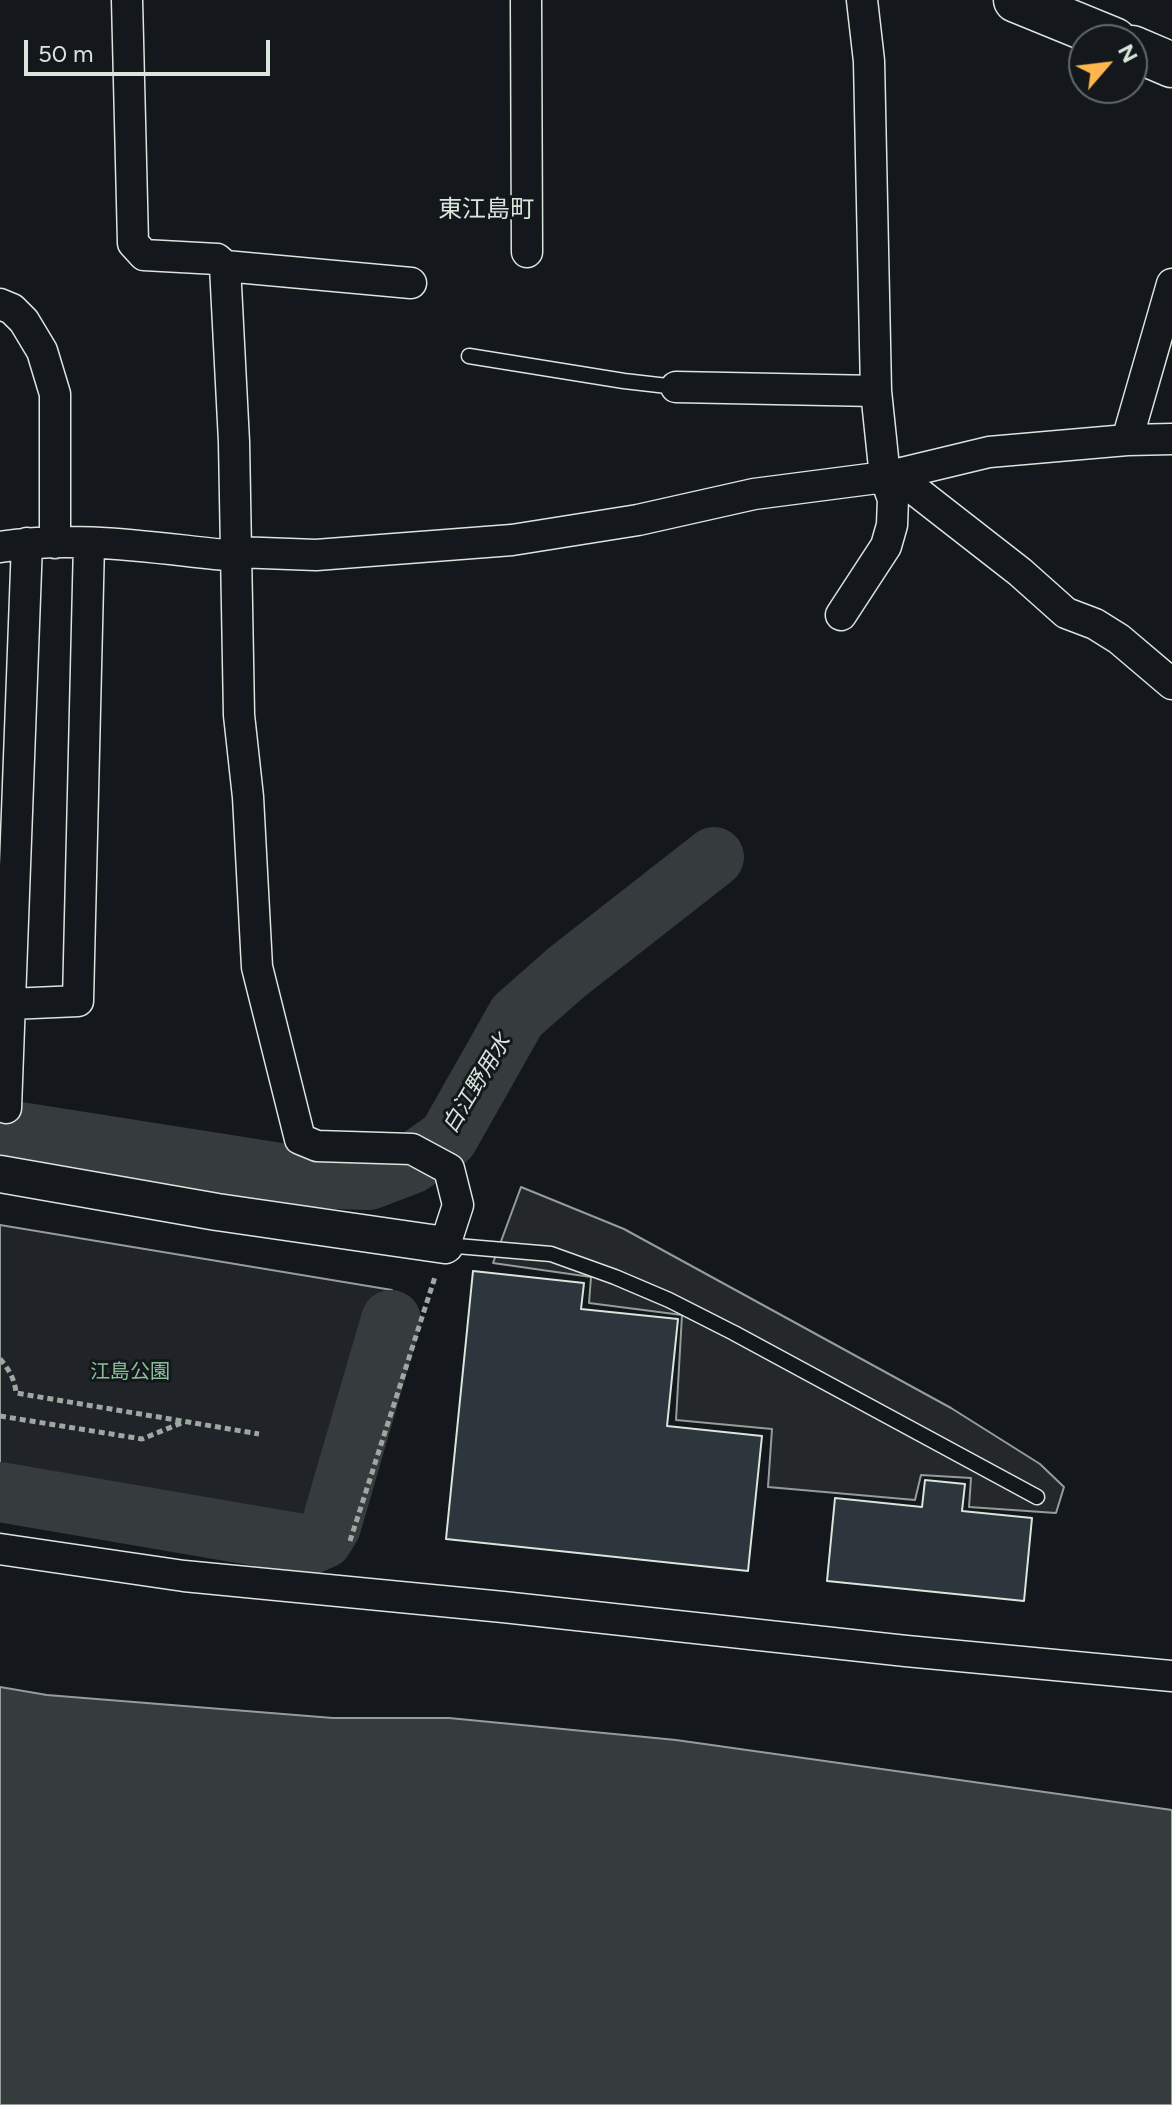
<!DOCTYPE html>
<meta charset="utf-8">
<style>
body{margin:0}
#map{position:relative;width:1172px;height:2105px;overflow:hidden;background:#14181c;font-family:Figtree,sans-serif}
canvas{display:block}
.north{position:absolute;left:1068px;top:24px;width:80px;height:80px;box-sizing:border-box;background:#14181c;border:2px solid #626a69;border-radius:50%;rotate:62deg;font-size:22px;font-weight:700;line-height:32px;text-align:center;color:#d8e6dc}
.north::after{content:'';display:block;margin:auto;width:28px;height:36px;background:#ffb74d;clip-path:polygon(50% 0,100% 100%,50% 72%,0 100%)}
.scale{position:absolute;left:24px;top:40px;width:246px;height:36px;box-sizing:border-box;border:4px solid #d8e6dc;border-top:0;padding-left:10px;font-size:24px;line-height:28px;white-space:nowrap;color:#d8e6dc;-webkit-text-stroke:6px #14181c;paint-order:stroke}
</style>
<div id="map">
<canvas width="1172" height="2105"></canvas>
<div class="north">N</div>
<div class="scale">50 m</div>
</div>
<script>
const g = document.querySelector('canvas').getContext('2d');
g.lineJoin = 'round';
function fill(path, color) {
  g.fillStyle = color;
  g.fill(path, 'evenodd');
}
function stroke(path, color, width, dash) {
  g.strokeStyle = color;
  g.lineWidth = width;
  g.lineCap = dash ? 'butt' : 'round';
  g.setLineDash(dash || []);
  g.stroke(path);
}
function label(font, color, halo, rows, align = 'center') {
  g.font = font + ' Figtree,"Noto Sans JP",sans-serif';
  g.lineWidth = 6;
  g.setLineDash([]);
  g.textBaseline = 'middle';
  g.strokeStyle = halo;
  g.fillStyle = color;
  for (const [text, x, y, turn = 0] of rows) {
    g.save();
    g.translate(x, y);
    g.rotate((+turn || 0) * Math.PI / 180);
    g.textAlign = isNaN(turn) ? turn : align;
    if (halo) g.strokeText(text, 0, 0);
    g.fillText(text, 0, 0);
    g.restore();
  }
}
const green = new Path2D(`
 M0 1225 392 1290 316 1529 0 1476Z`);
fill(green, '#202428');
stroke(green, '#939e99', 2);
const parking = new Path2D(`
 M521 1187 624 1229 951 1408 1040 1464 1064 1487 1056 1513 969 1507 971 1478 921 1475 915 1500 768 1487 772 1429 676 1420 682 1315 589 1303 591 1277 493 1263Z`);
fill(parking, '#24282b');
stroke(parking, '#939e99', 2);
const water = new Path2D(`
 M0 1687 47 1695 333 1718H449L676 1740 1172 1810V2105H0Z`);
fill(water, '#363b3e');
stroke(water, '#939e99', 2);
stroke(new Path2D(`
 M0 1129 311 1178 369 1180 411 1164 448 1138 517 1016 567 972 714 857
 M0 1492 309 1545 323 1539 331 1526 391 1320`), '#363b3e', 60);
const building = new Path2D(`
 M473 1271 584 1283 581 1309 678 1319 667 1426 762 1436 748 1571 446 1539Z
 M925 1480 965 1484 962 1511 1032 1518 1024 1601 827 1581 835 1498 922 1507Z`);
fill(building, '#2c363c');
stroke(building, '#d8e6dc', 2);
const service = new Path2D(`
 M469 356 624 381 676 387
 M445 1245 551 1254 615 1277 669 1300 734 1333 1037 1497`);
const minor = new Path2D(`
 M127 0 133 243 144 255 217 259 225 266 234 442 239 715 248 797 257 967 300 1139 317 1146 412 1149 449 1169 458 1205 445 1245
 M526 0 527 252
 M225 266 411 283
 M0 304 12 309 24 321 42 351 55 394V543
 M676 387 876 391
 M1127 440 1172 284
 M885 477 911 487 1020 572 1066 613 1095 624 1119 639 1172 684
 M0 547C77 534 159 549 236 556
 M236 552 316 555 512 540 638 520 754 494 885 477 989 452 1127 440 1172 439
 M841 615 886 546 892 525 893 499 885 477 876 391 869 61 862 0
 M10 1004 78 1001 89 543
 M6 1108 27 543
 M0 1549 184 1576 503 1607 906 1651 1172 1676`);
const tertiary = new Path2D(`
 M0 1174 217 1212 445 1245`);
const primary = new Path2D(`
 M1016 0 1114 40
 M1132 48 1172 65`);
stroke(service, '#d8e6dc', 17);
stroke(minor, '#d8e6dc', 33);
stroke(tertiary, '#d8e6dc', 39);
stroke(primary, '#d8e6dc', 47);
stroke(new Path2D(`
 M0 1359C9 1369 15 1380 16 1393L259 1434
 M0 1416 142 1439 184 1422
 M350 1541 435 1277`), '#9da8a2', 5, [6, 4]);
stroke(service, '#14181c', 14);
stroke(minor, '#14181c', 30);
stroke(tertiary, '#14181c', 36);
stroke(primary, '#14181c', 44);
label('20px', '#8ac095', '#14181c', [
 ["江島公園",130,1372]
]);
label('italic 22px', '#d8e6dc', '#14181c', [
 ["白江野用水",477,1084,-59]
]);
label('24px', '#d8e6dc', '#14181c', [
 ["東江島町",486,210]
]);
</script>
